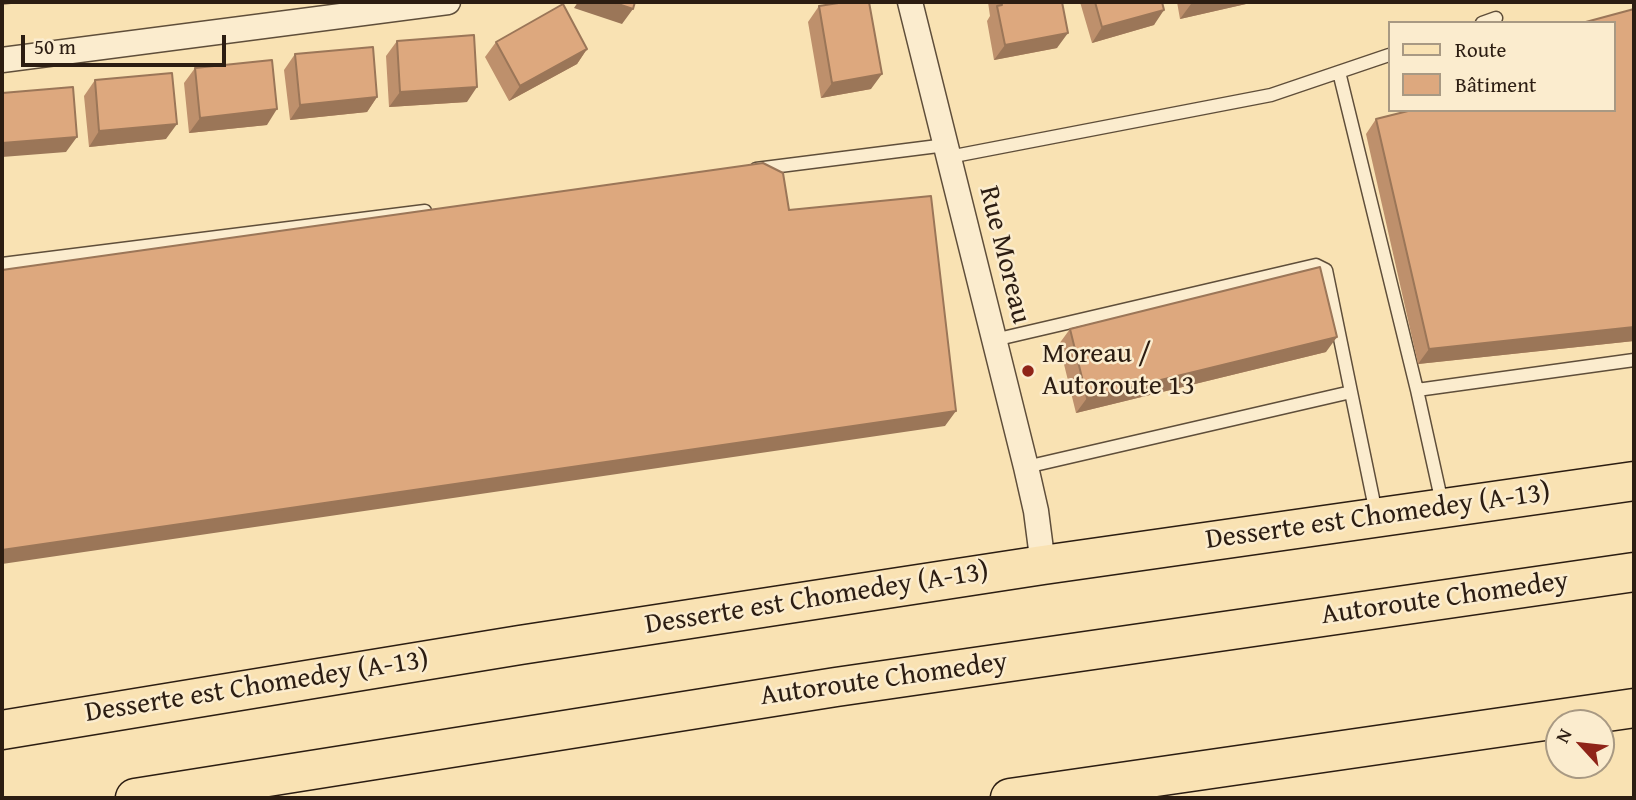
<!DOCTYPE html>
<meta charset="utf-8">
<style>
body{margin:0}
#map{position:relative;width:1636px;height:800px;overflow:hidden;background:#f9e2b3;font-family:"Gentium Book Plus",serif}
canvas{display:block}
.frame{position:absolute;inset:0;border:4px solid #2c1d12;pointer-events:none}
.legend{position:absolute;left:1388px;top:21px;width:228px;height:91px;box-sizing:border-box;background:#fbecce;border:2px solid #a89983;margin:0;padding:9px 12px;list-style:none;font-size:21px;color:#2c1d12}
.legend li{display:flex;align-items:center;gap:14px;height:35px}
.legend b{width:35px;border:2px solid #a89983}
.north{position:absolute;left:1545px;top:709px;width:70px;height:70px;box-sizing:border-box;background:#fbecce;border:2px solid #a89983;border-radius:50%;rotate:297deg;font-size:19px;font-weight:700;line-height:28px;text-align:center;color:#2c1d12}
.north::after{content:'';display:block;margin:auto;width:24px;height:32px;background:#8f2418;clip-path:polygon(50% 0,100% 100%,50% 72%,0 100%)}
.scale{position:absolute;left:21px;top:35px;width:205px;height:32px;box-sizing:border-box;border:4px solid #2c1d12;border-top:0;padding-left:9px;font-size:21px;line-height:24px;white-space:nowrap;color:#2c1d12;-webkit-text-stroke:5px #fbecce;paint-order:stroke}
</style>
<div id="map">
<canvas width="1636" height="800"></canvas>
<div class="frame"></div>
<ul class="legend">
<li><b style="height:9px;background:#f9e2b3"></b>Route</li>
<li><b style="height:19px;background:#dda87e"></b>Bâtiment</li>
</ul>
<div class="north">N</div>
<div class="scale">50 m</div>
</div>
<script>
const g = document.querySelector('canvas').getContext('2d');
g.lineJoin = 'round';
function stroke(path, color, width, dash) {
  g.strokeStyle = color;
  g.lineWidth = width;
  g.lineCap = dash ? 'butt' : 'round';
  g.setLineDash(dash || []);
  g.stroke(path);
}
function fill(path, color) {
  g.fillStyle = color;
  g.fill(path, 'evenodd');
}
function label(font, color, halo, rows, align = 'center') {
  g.font = font + ' "Gentium Book Plus",serif';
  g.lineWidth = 5;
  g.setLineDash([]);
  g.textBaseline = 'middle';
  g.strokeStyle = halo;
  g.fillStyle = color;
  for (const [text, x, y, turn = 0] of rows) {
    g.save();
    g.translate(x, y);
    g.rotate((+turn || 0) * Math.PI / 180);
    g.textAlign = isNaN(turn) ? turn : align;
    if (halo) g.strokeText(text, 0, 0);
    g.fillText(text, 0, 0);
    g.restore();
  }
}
const lane = new Path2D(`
 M1482 23 1496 18
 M1339 72 1417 390
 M949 157 1271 95 1389 55
 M756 169 946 145
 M2 264 425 211
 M994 340 1316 265 1326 270 1351 392
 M1026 467 1351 392 1376 513
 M1442 503 1417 390 1634 360`);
const street = new Path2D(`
 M910 2 1026 467 1036 511 1043 565
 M2 60 448 2`);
const primary = new Path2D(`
 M2 730 520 645 1043 565 1634 481`);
const highway = new Path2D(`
 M135 798 836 687 1634 572
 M1010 798 1634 708`);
stroke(lane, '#5f4e3a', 15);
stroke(street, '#5f4e3a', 27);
stroke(primary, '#2c1d12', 41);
stroke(highway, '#2c1d12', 41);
stroke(lane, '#fbecce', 12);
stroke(street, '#fbecce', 24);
stroke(primary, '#f9e2b3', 38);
stroke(highway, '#f9e2b3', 38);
fill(new Path2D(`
 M988 2H1062L1057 48 994 60 987 21 990 16Z
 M1080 2H1162L1154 25 1092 43Z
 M1177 2H1248L1246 4 1180 19Z
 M819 6 871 89 821 98 808 22Z
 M1634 9V341L1418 364 1366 134 1376 119 1613 110Z
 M397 41 467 102 389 107 386 56Z
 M496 42 587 49 577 64 509 101 485 57Z
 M295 54 377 97 367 112 290 120 284 70Z
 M195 68 267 125 189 133 184 83Z
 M95 80 166 139 89 147 84 96Z
 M1070 329 1326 352 1076 413 1059 344Z`), '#be906c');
fill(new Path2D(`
 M2 2H21L20 3 2 5Z
 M578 2H612L633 9 622 24 574 8Z
 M1199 2H1248L1246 4 1180 19 1191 4Z
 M1164 10 1154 25 1092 43 1102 27Z
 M1068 33 1057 48 994 60 1005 45Z
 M587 49 577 64 509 101 520 86Z
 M882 74 871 89 821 98 832 83Z
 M477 87 467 102 389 107 400 92Z
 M377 97 367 112 290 120 300 105Z
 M277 109 267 125 189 133 200 118Z
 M177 124 166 139 89 147 99 131Z
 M77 137 66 152 2 157V143Z
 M1634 327V341L1418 364 1429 349Z
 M1337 337 1326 352 1076 413 1087 398Z
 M956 411 945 426 2 564V550Z`), '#9b7658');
const building = new Path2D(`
 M612 2H635L633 9Z
 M845 2H869L882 74 832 83 819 6Z
 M1001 2H1062L1068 33 1005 45 997 6 1002 5Z
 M1095 2H1162L1164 10 1102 27Z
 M563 4 587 49 520 86 496 42Z
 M1634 9V327L1429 349 1376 119 1412 110H1613V23H1582Z
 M474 35 477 87 400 92 397 41Z
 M373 47 377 97 300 105 295 54Z
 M272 60 277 109 200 118 195 68Z
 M172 73 177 124 99 131 95 80Z
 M73 87 77 137 2 143V93Z
 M763 163 783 173 789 210 931 196 956 411 2 550V270Z
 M1320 267 1337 337 1087 398 1070 329Z`);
fill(building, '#dda87e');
stroke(building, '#9b7658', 2);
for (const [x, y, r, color] of [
 [1028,371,7,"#8f2418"]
]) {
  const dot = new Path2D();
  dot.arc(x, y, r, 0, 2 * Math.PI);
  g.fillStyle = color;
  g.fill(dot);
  stroke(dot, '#fbecce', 2.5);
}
label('28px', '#2c1d12', '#fbecce', [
 ["Rue Moreau",1004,255,76],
 ["Desserte est Chomedey (A-13)",1378,517,-8],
 ["Desserte est Chomedey (A-13)",817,599,-9],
 ["Autoroute Chomedey",1445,599,-8],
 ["Autoroute Chomedey",884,680,-8],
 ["Desserte est Chomedey (A-13)",257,687,-9]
]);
label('28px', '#2c1d12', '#fbecce', [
 ["Moreau /",1042,355],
 ["Autoroute 13",1042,387]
], 'left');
</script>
